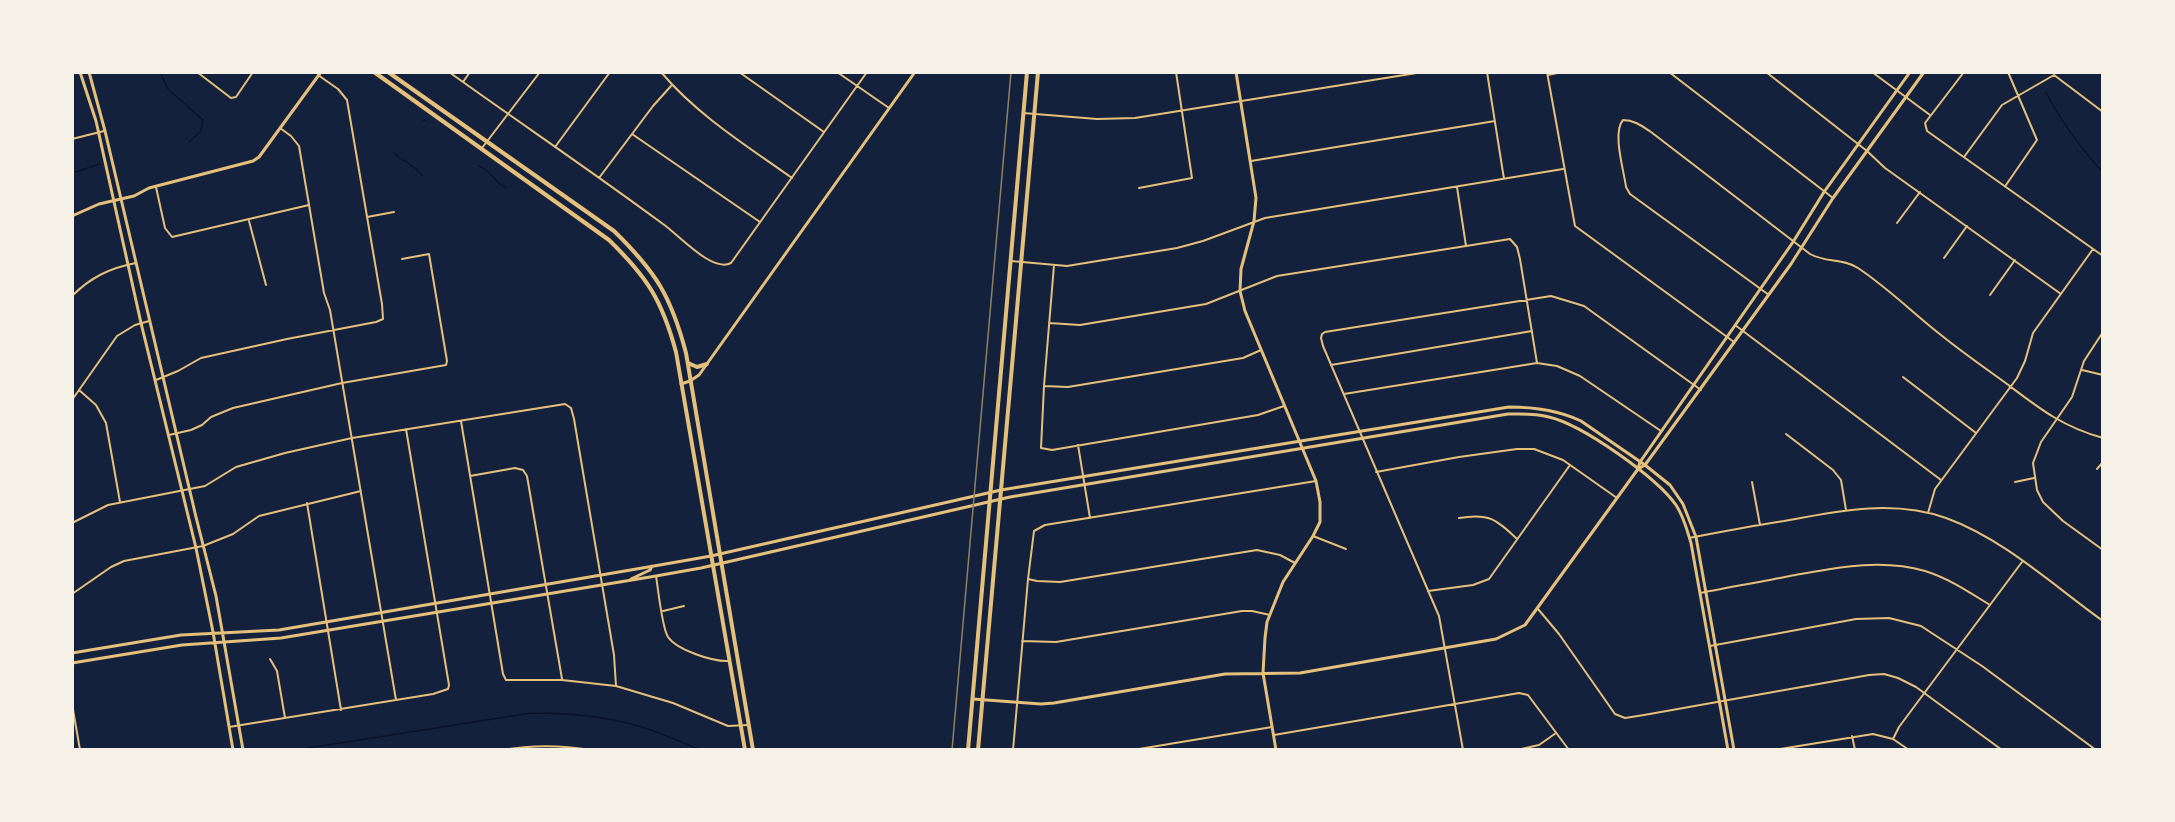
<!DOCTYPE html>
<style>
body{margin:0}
#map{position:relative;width:2175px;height:822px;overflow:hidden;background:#14213d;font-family:Inter,sans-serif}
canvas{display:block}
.frame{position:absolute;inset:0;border:74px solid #f6f1e7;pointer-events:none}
</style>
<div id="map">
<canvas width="2175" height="822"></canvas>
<div class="frame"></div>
</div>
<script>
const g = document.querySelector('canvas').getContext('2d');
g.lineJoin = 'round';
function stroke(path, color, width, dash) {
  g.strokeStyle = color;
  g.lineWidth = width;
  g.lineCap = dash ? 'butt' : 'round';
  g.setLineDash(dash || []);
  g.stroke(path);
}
stroke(new Path2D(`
 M160 72 168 89 203 120 201 131 189 142
 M2046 92C2061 122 2081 148 2103 173
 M423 121 425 120
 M394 153 400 158
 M402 159 415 168
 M479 166C492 171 494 183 506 187
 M416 169 422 175
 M72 173 100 164
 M296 750 531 713C570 713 608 716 645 728 664 734 683 743 701 750`), '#0b132b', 1.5);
stroke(new Path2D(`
 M197 72 231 98 236 97 253 72
 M449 72C520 123 593 172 663 224 679 235 712 273 731 263L867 72
 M661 72C697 115 747 146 792 178
 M739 72 824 132
 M837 72 889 108
 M1487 72 1504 179
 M1547 72 1575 226 1734 342
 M1669 72 1833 198
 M1766 72 1867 151 1885 168 2061 294
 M1872 72 1930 115
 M1964 72 1925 123 1927 131 2103 256
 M1548 75 1562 72
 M463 82 470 72
 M1023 113 1097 119 1135 118 1423 72
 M280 128 291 136 299 146 324 293 330 310 396 700
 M632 134 760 222
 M72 139 104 131
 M555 147 610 72
 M482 148 540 72
 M1964 157 2002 105 2054 75 2103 112
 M1251 161 1495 121
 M599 178 653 106 671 86
 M2006 185 2037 140 2008 72
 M156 187 165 228 172 237 309 205
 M1457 187 1466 246
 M1139 188 1192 178 1176 72
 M367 217 394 212
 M249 221 266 285
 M1897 223 1920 192
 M1944 258 1967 226
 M1011 261 1067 266 1177 248 1203 241 1265 218 1563 169
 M1054 265 1044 386 1041 448 1052 450 1258 415 1284 406
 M1769 295 1630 194 1626 187C1624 171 1612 132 1623 120 1634 120 1642 126 1651 132L1810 254C1826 263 1843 258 1858 268 1888 288 1913 313 1941 335 1962 352 1985 368 2007 384 2040 409 2063 427 2103 438
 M1990 295 2015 260
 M72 296C91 277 110 268 136 263
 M1049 323 1080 325 1206 304 1277 276 1510 239 1517 247 1520 259 1537 363
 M1735 325 1941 480
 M2103 332 2084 361 2072 397 2041 442 2033 463 2037 490 2043 502 2063 521 2103 550
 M1331 365 1532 331
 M2082 370 2103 375
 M1903 377 1976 433
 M156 380 178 371 201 358 287 339 376 322 383 319 382 304 347 100 338 89 318 75
 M1044 386 1068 387 1243 358 1261 350
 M79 390 96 405 106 423 120 502
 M1344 394 1537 363 1557 366 1580 376 1661 431
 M72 400 117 336 135 325 149 321
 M461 421 503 674 506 680H562L616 686 673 703 728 726 748 725
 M1786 434 1833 470 1841 480 1846 510
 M169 435 191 430 202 425 211 417 233 408 342 383 446 365 447 361 429 254 402 259
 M1078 445 1090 518
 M2097 469 2103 462
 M1376 472 1459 457 1517 449H1534L1563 460 1617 498
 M470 476 515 468 523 470 527 476 562 679
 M1752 482 1760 525
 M2015 482 2034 478
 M307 503 341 710
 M1928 513 1935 489 2017 378 2025 361 2033 333 2093 249
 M1459 518C1489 513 1496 519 1517 539
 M72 523 108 505 205 486 236 467 285 453 352 438 565 404 571 408 574 419 614 655 616 686
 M1313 536 1346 549
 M1689 538C1720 532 1752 526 1784 521 1837 511 1893 499 1946 518 2004 539 2054 586 2103 621
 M656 576C658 588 662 628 668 637 677 650 713 662 729 661
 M1028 579 1037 581 1060 582 1257 550 1280 555 1295 563
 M1428 591 1473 585 1489 579 1570 465
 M1700 593C1730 587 1760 582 1790 576 1835 568 1880 558 1925 571 1948 578 1969 592 1990 605
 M72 594 111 567 124 561 203 546 233 534 259 516 361 491
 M1538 609 1559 634 1615 714 1625 718 1644 715 1869 675 1884 674 1898 678 1916 687 2002 750
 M663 611 684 606
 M1022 641 1056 642 1242 611H1252L1270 615
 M1710 646 1856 619 1889 618 1921 626 1982 666 2096 750
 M270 659 277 671 285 718
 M72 704 80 750
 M229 727 433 694 448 689 449 685 406 429
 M1274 735 1519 693 1528 695 1569 750
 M1852 736 1855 750
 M1893 739 1899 727 2022 562
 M502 750C531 745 561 745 591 750
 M1013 750 1028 579 1034 531 1045 525 1316 481
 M1133 750 1272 727
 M1463 750 1439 616 1323 346 1321 338 1322 334 1325 332 1551 296 1584 306 1701 390
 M1517 750 1539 745 1556 733
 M1774 750 1873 734 1893 739 1909 750`), '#e5c07b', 2);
stroke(new Path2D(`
 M1236 72 1256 198 1254 221 1241 269 1240 291 1245 311 1316 481 1320 502V522L1313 536 1283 582 1267 622 1265 638 1263 673 1276 750
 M72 216 99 204 134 196 149 188 253 161 259 157 321 72
 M681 384 690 381 699 375 915 72
 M973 699 1041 704 1054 703 1225 674 1300 673 1496 639 1525 625 1638 469`), '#e5c07b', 3);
stroke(new Path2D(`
 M80 72 96 121 141 323 196 548 213 632 233 750
 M89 72 105 131 196 517 216 596 243 750
 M1638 469 1645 465 1791 264 1833 198 1924 72
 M1638 469 1640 462 1793 242 1824 192 1910 72
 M631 579 650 570 652 566
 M72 653 181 635 279 630 654 566 711 556 1001 490 1509 407C1535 407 1558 410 1581 421L1645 465 1670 485 1683 504 1696 537 1734 750
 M72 663 182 645 281 638 656 576 701 568 1010 497 1508 414C1522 414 1536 413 1549 417 1583 425 1656 477 1676 505 1684 517 1687 530 1691 543L1728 750`), '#e5c07b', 3);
stroke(new Path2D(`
 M374 72 609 240C647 277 662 300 676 352L745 750
 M388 72 614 231C656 272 671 296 686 353L753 750
 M688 363 697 367 707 364
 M968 750 1027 72
 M978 750 1038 72`), '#e5c07b', 4);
stroke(new Path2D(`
 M952 750 1011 72`), '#918062', 1.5);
</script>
